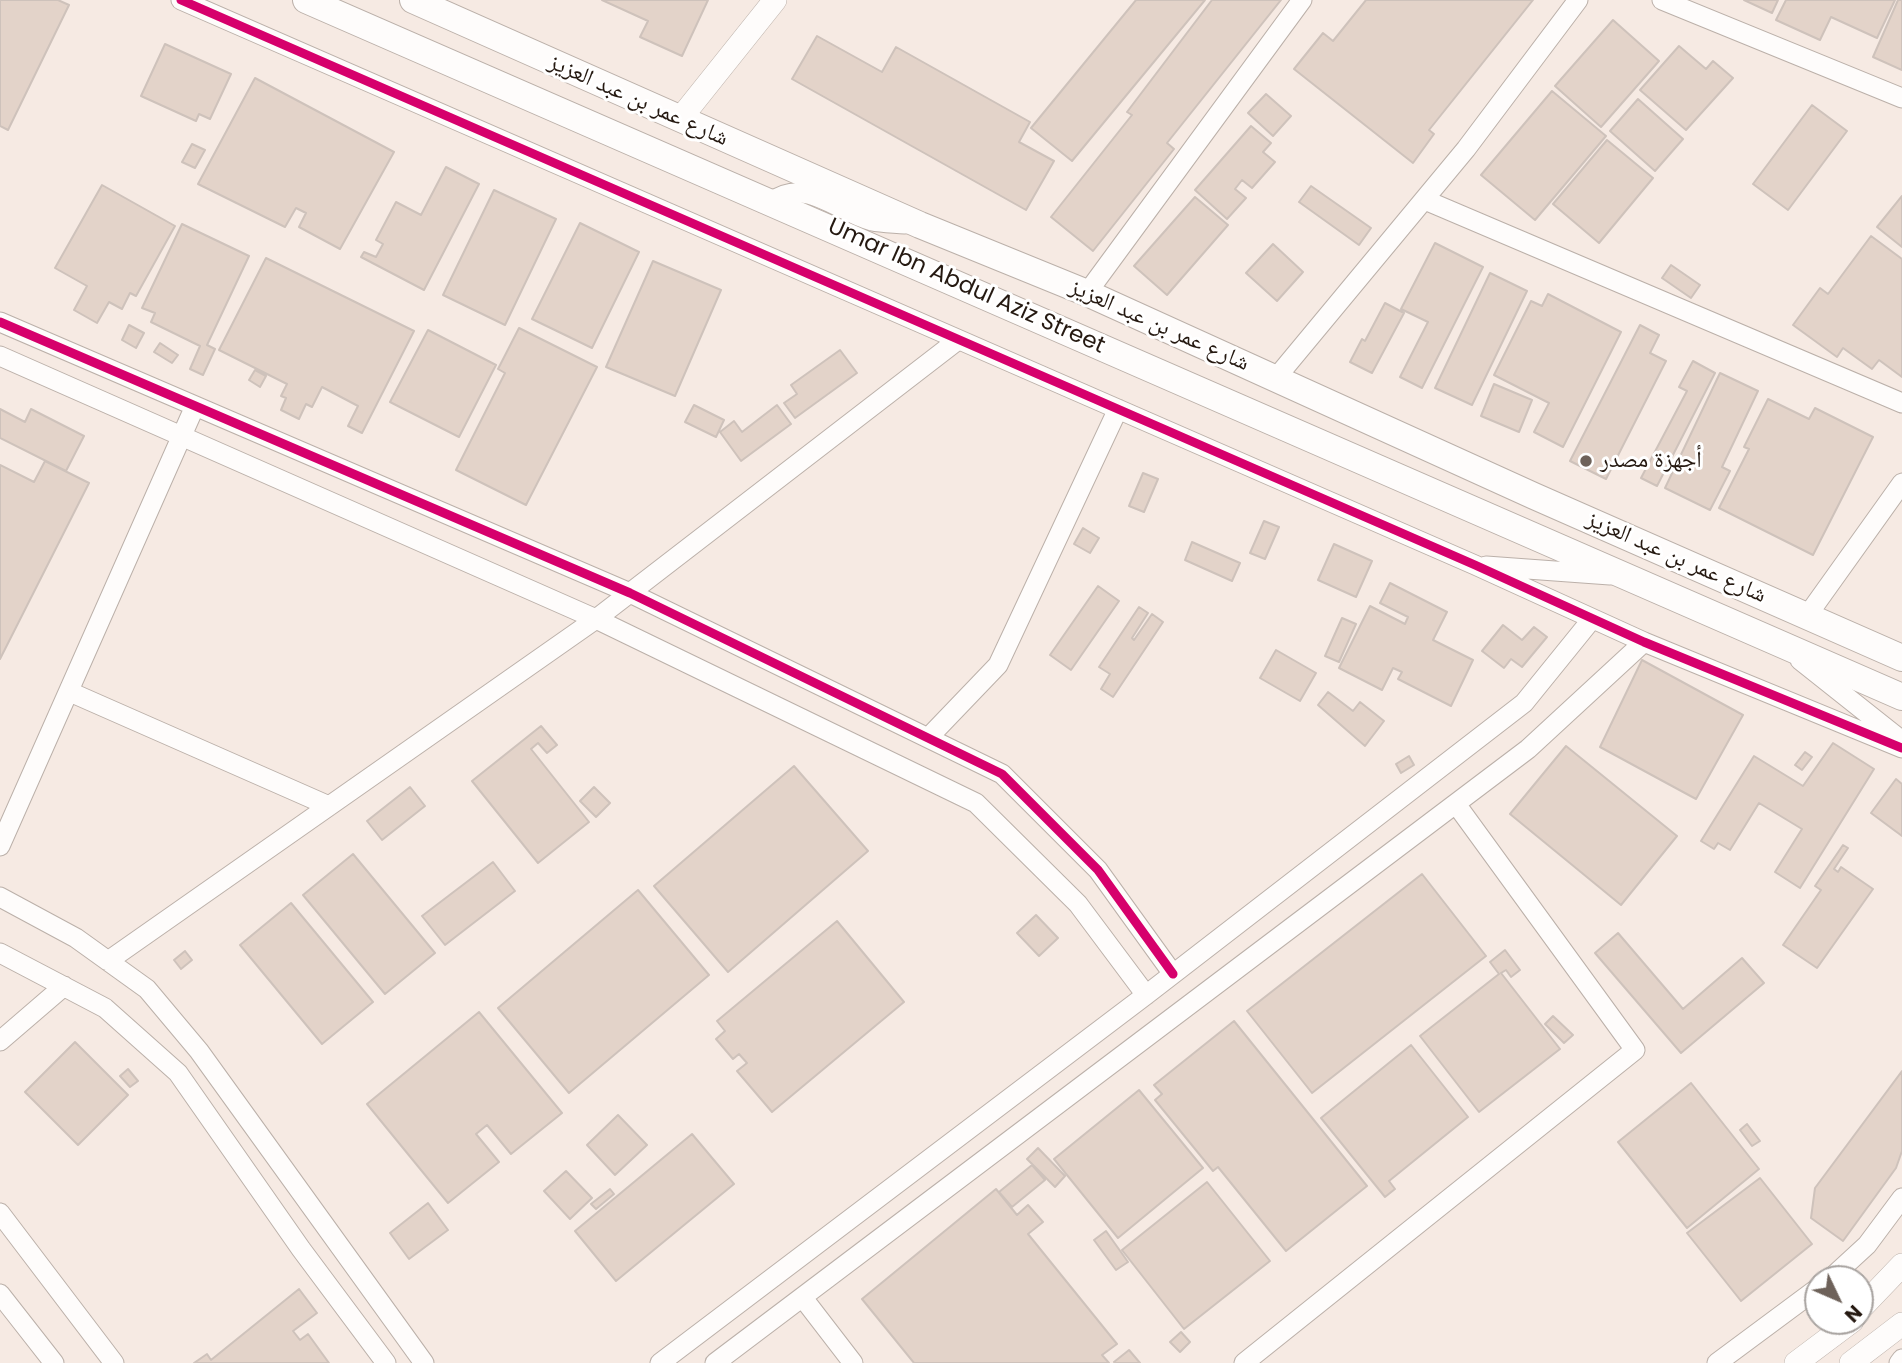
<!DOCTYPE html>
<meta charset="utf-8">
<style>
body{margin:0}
#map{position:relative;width:1902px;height:1363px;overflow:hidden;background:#f6eae3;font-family:Poppins,sans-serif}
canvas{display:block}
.north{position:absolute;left:1804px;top:1265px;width:70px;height:70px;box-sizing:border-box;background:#fff;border:2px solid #a8a3a0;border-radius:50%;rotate:134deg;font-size:19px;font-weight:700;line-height:28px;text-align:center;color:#251911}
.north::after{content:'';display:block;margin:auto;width:24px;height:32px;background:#6e625a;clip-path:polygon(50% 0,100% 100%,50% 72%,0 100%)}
</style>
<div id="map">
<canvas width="1902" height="1363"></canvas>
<div class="north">N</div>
</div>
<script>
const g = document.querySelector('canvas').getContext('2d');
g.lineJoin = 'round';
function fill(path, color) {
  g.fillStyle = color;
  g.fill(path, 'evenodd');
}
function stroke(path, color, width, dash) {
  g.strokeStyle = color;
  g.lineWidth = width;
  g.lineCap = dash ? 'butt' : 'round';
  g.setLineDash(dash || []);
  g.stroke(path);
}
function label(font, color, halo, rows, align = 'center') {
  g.font = font + ' Poppins,"Noto Naskh Arabic",sans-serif';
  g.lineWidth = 6;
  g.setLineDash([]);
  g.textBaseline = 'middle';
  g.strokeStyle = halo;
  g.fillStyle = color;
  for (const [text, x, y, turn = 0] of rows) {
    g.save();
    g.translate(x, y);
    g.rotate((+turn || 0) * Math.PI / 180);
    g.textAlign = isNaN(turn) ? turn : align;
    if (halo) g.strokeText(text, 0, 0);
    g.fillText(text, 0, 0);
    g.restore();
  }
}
const building = new Path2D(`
 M0 0H58L69 5 8 130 0 126Z
 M602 0H708L682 56 640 37 648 21Z
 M1136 0H1205L1072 161 1031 128Z
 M1212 0H1281L1167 143 1174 149 1093 251 1051 217 1132 115 1127 112Z
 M1366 0H1533L1429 130 1434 134 1413 163 1294 69 1323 33 1333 41Z
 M1744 0H1778L1772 13Z
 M1786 0H1895L1877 38 1831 17 1820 40 1776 20Z
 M1898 0H1902V70L1873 57Z
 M1613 20 1659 61 1601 127 1555 86Z
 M817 36 882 72 896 47 1030 122 1019 142 1054 161 1026 210 792 79Z
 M165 44 231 74 210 119 199 114 196 121 141 96Z
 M1679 46 1706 69 1713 61 1733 78 1686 130 1640 90Z
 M255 78 394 152 340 249 299 227 306 213 296 208 285 227 198 184Z
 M1552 91 1606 136 1535 220 1481 175Z
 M1266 94 1291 116 1273 136 1248 113Z
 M1638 99 1683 139 1655 171 1610 131Z
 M1812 105 1847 131 1788 210 1753 184Z
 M1251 126 1271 143 1263 152 1275 162 1252 188 1242 180 1235 189 1246 198 1227 219 1195 190Z
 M1607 140 1653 178 1599 243 1553 204Z
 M192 144 205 150 195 168 182 162Z
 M446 167 479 184 424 290 361 257 364 252 376 257 383 244 376 240 396 202 421 215Z
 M102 185 175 226 136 296 130 293 122 309 109 302 97 323 74 310 87 286 55 268Z
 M1311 186 1371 228 1359 245 1299 202Z
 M494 190 556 219 505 325 443 295Z
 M1902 196V247L1877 227Z
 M1195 197 1228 225 1167 295 1134 266Z
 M580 223 639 252 592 348 532 319Z
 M182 224 249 256 207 345 215 349 203 375 190 369 200 346 151 322 155 313 142 308Z
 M1871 236 1902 259V377L1879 360 1872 369 1843 348 1837 357 1793 325 1820 288 1828 294Z
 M1435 243 1483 267 1422 388 1400 377 1428 322 1401 309Z
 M1273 244 1303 272 1277 301 1246 273Z
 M266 258 414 331 362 433 348 426 358 406 322 387 312 407 306 404 299 419 281 410 286 398 281 396 287 384 219 350Z
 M653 261 721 290 675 396 606 367Z
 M1671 265 1700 285 1691 298 1662 278Z
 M1490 273 1527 291 1472 405 1435 388Z
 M1548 294 1621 332 1563 447 1534 432 1549 403 1494 375 1531 301 1542 306Z
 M1385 303 1404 313 1372 373 1350 362 1362 339 1365 341Z
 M129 325 144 333 136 348 122 340Z
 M1640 325 1659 335 1650 353 1666 361 1606 479 1570 461Z
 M519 328 597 367 526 505 456 470 505 373 498 369Z
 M428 330 496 365 459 437 390 402Z
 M160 343 178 355 172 363 154 352Z
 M840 350 857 373 795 418 784 403 797 394 791 385Z
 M1693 361 1715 373 1657 486 1641 478 1687 391 1679 387Z
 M255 370 266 376 260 387 249 380Z
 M1720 373 1758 391 1722 467 1730 471 1710 510 1665 488Z
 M1494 384 1532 400 1519 432 1481 416Z
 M1768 399 1809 419 1815 408 1873 437 1813 555 1719 508 1749 449 1744 447Z
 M694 405 724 420 716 437 685 422Z
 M777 405 791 424 741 461 720 432 734 421 742 432Z
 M0 409 25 422 31 409 84 436 66 471 0 438Z
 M45 461 89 483 0 659V465L34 482Z
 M1143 473 1158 479 1144 512 1129 506Z
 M1264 521 1279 527 1265 559 1250 553Z
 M1083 528 1099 538 1090 553 1074 544Z
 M1192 542 1240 563 1232 581 1185 560Z
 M1334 544 1372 561 1356 597 1318 580Z
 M1390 583 1447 612 1433 640 1473 660 1451 706 1398 679 1402 672 1393 668 1382 690 1339 668 1370 606 1405 624 1408 617 1380 603Z
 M1098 586 1119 601 1071 670 1050 655Z
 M1139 607 1148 613 1132 638 1134 640 1152 614 1163 622 1113 697 1101 689 1110 674 1099 667Z
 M1342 618 1356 624 1339 662 1325 656Z
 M1503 625 1522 640 1534 627 1547 637 1522 667 1511 659 1504 668 1482 651Z
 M1276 650 1316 673 1300 701 1260 678Z
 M1642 660 1743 715 1696 799 1600 747Z
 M1328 692 1353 711 1360 702 1384 721 1365 746 1318 705Z
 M541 726 557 745 547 753 538 743 531 749 589 822 538 863 472 781Z
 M1833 743 1874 769 1800 888 1775 872 1802 829 1759 803 1730 850 1718 843 1714 849 1701 841 1754 756 1803 786Z
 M1566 746 1677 836 1621 905 1510 814Z
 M1805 752 1812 757 1802 770 1795 765Z
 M1409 756 1414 765 1401 773 1396 764Z
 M794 766 868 851 728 972 654 886Z
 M1896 779 1902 784V836L1871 813Z
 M410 787 425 806 382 840 367 821Z
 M594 787 610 803 596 817 580 801Z
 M1843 845 1848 848 1834 869 1838 872 1841 867 1873 889 1817 968 1783 945 1821 890 1815 886Z
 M353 854 435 953 385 994 303 895Z
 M493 862 515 891 445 945 422 916Z
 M1422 874 1486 956 1312 1093 1247 1011Z
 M638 890 709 975 569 1093 498 1008Z
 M291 903 373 1002 322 1044 240 945Z
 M1036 915 1058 938 1039 956 1017 933Z
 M837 921 904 1002 772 1112 737 1071 747 1063 739 1054 733 1059 716 1039 725 1031 717 1021Z
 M1618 933 1683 1009 1742 958 1764 983 1681 1053 1595 953Z
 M1505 950 1520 970 1511 977 1506 970 1501 973 1560 1049 1479 1112 1420 1036 1499 974 1490 962Z
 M185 951 192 960 181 969 174 960Z
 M479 1012 562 1113 511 1154 487 1125 476 1134 499 1162 448 1203 367 1104Z
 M1553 1016 1573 1035 1564 1043 1545 1024Z
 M1234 1021 1367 1186 1286 1251 1218 1167 1213 1171 1155 1100 1162 1094 1154 1085Z
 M75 1042 128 1095 78 1145 25 1092Z
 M1411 1045 1468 1117 1389 1181 1395 1189 1385 1197 1321 1118Z
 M128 1069 138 1081 130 1087 120 1076Z
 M1902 1071V1151L1896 1168 1843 1241 1811 1218 1815 1188Z
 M1691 1083 1759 1169 1687 1228 1618 1142Z
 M1139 1090 1203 1168 1118 1238 1054 1159Z
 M618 1115 647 1145 615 1175 587 1145Z
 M1747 1124 1760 1141 1752 1146 1740 1130Z
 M692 1134 734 1184 616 1281 575 1231Z
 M1038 1148 1065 1176 1055 1187 1027 1159Z
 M1032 1165 1045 1180 1012 1207 999 1192Z
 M566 1171 592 1198 570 1219 544 1191Z
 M1760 1178 1812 1244 1741 1301 1687 1233Z
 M1207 1182 1270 1261 1184 1329 1122 1250Z
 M610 1189 614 1194 596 1209 591 1204Z
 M996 1189 1017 1215 1028 1205 1043 1222 1028 1234 1117 1344 1102 1355 1109 1363H914L862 1299Z
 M428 1203 448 1230 409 1259 390 1233Z
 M1106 1231 1128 1262 1116 1270 1094 1240Z
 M299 1289 317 1313 293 1331 300 1340 308 1334 329 1363H194L207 1354 211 1360Z
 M1181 1332 1190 1342 1180 1352 1170 1342Z
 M1129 1350 1140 1363H1115L1114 1362Z`);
fill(building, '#e3d3c9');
stroke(building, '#cec2bb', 2);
const minor = new Path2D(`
 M181 0 1475 565 1644 642 1902 748
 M1662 0 1902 98
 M1425 200 1902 403
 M771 202C806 176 837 212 872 221 882 223 894 223 905 224
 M1087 293 1302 0
 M0 322 630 593 1002 774 1098 870 1173 974
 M0 356 596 619 976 803 1078 904 1146 995
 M1276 378 1466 149 1578 0
 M1486 566 1610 575
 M1807 616 1902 483
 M1800 660 1902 741
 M70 692 329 806
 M928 738 998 665 1118 409
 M0 846 195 406
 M0 897 76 938 147 989 199 1051 424 1363
 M0 953 105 1008 178 1073 301 1249 386 1363
 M108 961 596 619 958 340
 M0 1041 64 986
 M0 1213 114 1363
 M1830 1279 1867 1245 1902 1198
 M0 1294 54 1363
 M803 1298 853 1363
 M660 1363 1146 995 1524 703 1592 619
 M715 1363 1528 749 1644 642
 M1244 1363 1635 1050 1456 804
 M1717 1363 1818 1288
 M1899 1363 1902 1359`);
const tertiary = new Path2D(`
 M680 119 775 0
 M1860 1309 1902 1265
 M1796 1363 1852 1321
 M1851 1363 1902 1324`);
const secondary = new Path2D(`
 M306 0 1902 697
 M413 0 920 225 1087 293 1534 496 1902 658`);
stroke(minor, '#bbb0a9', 21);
stroke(tertiary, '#bbb0a9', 24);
stroke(secondary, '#bbb0a9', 28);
stroke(minor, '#fefcfb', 19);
stroke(tertiary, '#fefcfb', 23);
stroke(secondary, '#fefcfb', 26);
stroke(new Path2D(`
 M181 0 1475 565 1644 642 1902 748
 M0 322 630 593 1002 774 1098 870 1173 974`), '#d6006c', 9);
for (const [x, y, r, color] of [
 [1586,461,7,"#6e625a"]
]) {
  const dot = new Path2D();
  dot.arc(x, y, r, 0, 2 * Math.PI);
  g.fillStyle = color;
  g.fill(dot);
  stroke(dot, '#fff', 2.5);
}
label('23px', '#251911', '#fff', [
 ["شارع عمر بن عبد العزيز",638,101,24],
 ["Umar Ibn Abdul Aziz Street",966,287,24],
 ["شارع عمر بن عبد العزيز",1159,326,24],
 ["شارع عمر بن عبد العزيز",1676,558,24]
]);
label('23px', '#251911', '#fff', [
 ["أجهزة مصدر",1600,461]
], 'left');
</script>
